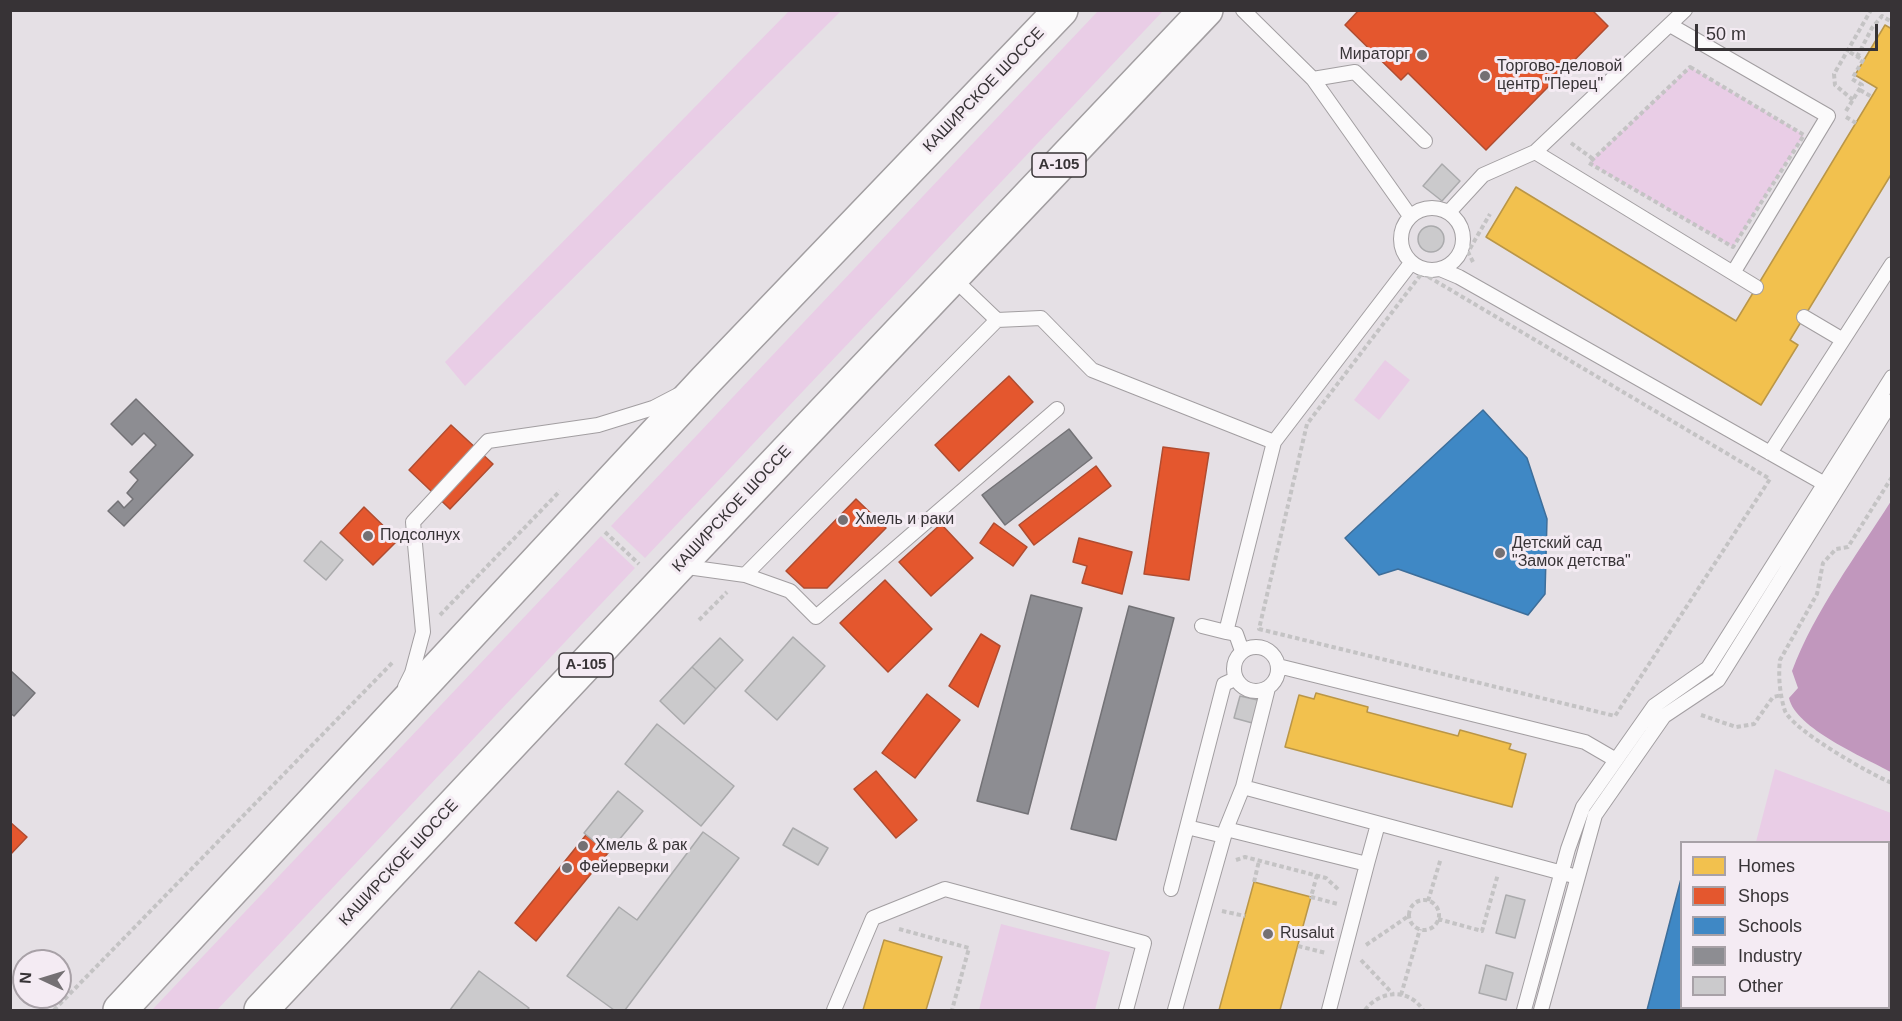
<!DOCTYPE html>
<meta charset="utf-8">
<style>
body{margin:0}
#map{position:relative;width:1902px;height:1021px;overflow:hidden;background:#e5e0e5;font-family:Arial,sans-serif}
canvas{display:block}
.frame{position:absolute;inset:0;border:12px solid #373336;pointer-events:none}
.legend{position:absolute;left:1680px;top:841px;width:210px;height:168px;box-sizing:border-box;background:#f4ebf3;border:2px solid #a8a1a7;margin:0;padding:8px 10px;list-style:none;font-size:18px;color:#373336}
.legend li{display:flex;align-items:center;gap:12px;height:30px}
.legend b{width:30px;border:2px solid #a8a1a7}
.north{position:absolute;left:12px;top:949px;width:60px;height:60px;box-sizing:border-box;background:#f4ebf3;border:2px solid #a8a1a7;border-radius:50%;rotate:274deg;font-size:16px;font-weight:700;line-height:24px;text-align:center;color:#373336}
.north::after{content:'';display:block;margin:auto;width:21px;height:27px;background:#747073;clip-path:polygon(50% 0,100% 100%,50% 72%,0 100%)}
.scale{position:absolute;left:1695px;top:24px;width:183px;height:27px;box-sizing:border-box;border:3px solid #373336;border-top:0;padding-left:8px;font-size:18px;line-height:21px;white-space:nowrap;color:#373336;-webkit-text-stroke:4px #f4ebf3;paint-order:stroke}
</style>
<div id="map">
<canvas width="1902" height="1021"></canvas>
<div class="frame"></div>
<ul class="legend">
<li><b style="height:16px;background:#f2c14e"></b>Homes</li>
<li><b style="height:16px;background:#e4572e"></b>Shops</li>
<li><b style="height:16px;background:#3f88c5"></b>Schools</li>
<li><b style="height:16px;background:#8d8d92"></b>Industry</li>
<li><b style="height:16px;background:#cbcacc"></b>Other</li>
</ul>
<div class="north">N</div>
<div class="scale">50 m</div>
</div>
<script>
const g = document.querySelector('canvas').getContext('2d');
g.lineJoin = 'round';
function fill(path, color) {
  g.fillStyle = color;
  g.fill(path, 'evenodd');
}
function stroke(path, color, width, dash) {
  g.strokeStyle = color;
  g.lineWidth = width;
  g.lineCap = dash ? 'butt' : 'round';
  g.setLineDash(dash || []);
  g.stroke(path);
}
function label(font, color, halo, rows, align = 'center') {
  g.font = font + ' Arial,sans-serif';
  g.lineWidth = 6;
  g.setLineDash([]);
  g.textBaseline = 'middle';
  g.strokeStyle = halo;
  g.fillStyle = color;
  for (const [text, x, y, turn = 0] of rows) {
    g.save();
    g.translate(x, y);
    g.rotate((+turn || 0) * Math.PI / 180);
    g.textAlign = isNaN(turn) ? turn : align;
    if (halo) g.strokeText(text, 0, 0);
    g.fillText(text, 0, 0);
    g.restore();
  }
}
fill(new Path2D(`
 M789 11H841L465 386 445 362Z
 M1098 11H1163L645 558 611 526Z
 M1690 67 1804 135 1733 247 1589 163Z
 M1385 360 1410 380 1379 420 1354 400Z
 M601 536 635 568 217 1010H152Z
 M1775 769 1891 813V1010H1808L1809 1008H1888V842H1756Z
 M1001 924 1110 952 1095 1010H979Z`), '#e9cde6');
fill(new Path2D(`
 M1891 501V772C1865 758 1795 728 1789 698L1798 688 1792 671C1815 610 1857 555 1891 501Z`), '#c197bd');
const homes = new Path2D(`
 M1885 25 1892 29V173L1790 340 1798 345 1761 405 1486 237 1516 187 1736 321 1877 88 1855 75Z
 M1316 693 1368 707 1367 712 1458 736 1460 730 1511 744 1509 749 1526 754 1512 807 1285 747 1299 695 1314 699Z
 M1254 882 1311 897 1280 1010H1219Z
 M884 940 942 957 926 1010H863Z`);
fill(homes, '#f2c14e');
stroke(homes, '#ba9647', 1.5);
const shops = new Path2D(`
 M1359 10H1592L1608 26 1486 150 1408 73 1401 80 1345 25Z
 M1009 376 1033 402 959 471 935 445Z
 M451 425 493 464 450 509 409 470Z
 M1163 447 1209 453 1189 580 1144 574Z
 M1096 466 1111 486 1034 545 1019 525Z
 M856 499 886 528 827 588H804L786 571Z
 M364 507 398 540 373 565 340 533Z
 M994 523 1027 547 1013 566 980 543Z
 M941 524 973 558 931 596 899 562Z
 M1079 538 1132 552 1122 594 1082 583 1087 566 1073 562Z
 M885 580 932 629 888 672 840 623Z
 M981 634 1000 646 978 707 949 686Z
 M927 694 960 720 915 778 882 753Z
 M876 771 917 820 896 838 854 789Z
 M10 822 27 837 10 855Z
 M586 835 608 853 536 941 515 923Z`);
fill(shops, '#e4572e');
stroke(shops, '#b04c30', 1.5);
const schools = new Path2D(`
 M1483 410 1527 458 1547 519 1545 594 1528 615 1398 569 1379 575 1345 538Z
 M1682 875V1008H1776L1775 1010H1647Z`);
fill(schools, '#3f88c5');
stroke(schools, '#3d6e9a', 1.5);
const industry = new Path2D(`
 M136 399 193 455 124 526 108 511 118 501 124 508 133 499 127 493 138 480 130 472 156 445 144 433 132 445 111 424Z
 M1069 429 1092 458 1005 525 982 495Z
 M1031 595 1082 608 1028 814 977 801Z
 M1129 606 1174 618 1116 840 1071 829Z
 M11 671 35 693 14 716 10 713Z`);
fill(industry, '#8d8d92');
stroke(industry, '#737276', 1.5);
const building = new Path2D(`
 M1442 164 1460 181 1442 201 1423 186Z
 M1418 239a13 13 0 1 1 26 0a13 13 0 1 1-26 0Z
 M321 541 343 560 326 580 304 561Z
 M793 637 825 666 777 720 745 691Z
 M720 638 743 660 716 689 692 667Z
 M692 667 716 689 684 724 660 701Z
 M1240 696 1262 701 1256 724 1234 718Z
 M657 724 734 786 701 826 625 764Z
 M618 791 643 811 608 853 584 833Z
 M793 828 828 848 818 865 783 845Z
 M703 832 739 858 625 1010H614L567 976 619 907 637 920Z
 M1506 895 1525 900 1515 938 1496 933Z
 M1486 965 1513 973 1506 1000 1479 993Z
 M479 971 529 1008 527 1010H450Z`);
fill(building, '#cbcacc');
stroke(building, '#aaaaac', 1.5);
const service = new Path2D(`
 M1243 10 1313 79 1410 216
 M1670 25 1828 116 1733 273
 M1313 79 1355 72 1425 141
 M1535 152 1756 287
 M1401 239a31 31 0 1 1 62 0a31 31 0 1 1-62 0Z
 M1449 212 1483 175 1535 152 1685 10
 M1440 269 1459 277 1832 488
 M952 277 997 320
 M1804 317 1843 340
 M1770 453 1892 264
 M680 566 745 575 790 591 816 617 1057 409
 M745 575 997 320 1041 318 1092 370 1274 442 1411 263
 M1202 626 1226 632
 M1234 669a22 22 0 1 1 44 0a22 22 0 1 1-44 0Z
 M1242 651 1236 634 1226 632 1274 442
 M1278 666 1585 742 1616 760
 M405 687 412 673 423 632 413 522 488 441 598 425 653 408 678 395
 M1243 787 1570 875
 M1187 827 1224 836
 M1226 829 1243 787 1268 688
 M1367 864 1378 824
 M1171 889 1224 684 1235 679
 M834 1010 873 918 945 889 1144 943 1126 1010
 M1175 1010 1226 829 1367 864 1329 1010
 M1524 1010 1568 849 1583 807 1654 706 1708 668 1892 377
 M1541 1010 1595 815 1664 716 1718 680 1892 401
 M1793 1010 1794 1008`);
const trunk = new Path2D(`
 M120 1010 706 380 1061 10
 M261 1010 678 566 1206 10`);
stroke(service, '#a29ea1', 16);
stroke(trunk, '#a29ea1', 36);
stroke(new Path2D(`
 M1857 57 1872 28 1882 16 1892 22
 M1690 67 1804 135 1733 247 1589 163Z
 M1860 90 1872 97
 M1853 100 1835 85 1834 74 1871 10
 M1846 111 1862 85 1852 79 1863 60 1848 51
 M1846 117 1856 123
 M1571 143 1593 159
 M1473 262 1468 252 1490 214
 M1422 273 1770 479 1615 716 1259 629 1307 424Z
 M1892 477 1848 547 1836 549 1823 563 1817 594 1780 660C1778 676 1780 696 1785 711 1794 731 1870 774 1892 783
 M605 532 639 564
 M440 615 560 491
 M699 620 727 592
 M1701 715 1736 727 1754 724 1773 697 1782 695
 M1236 860 1245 857 1326 878 1340 891
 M1317 875 1311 897 1338 904
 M1254 882 1259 861
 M1409 915a15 15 0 1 1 30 0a15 15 0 1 1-30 0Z
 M1428 901 1441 858
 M1222 911 1245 916
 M1438 919 1482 931 1498 874
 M899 929 969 948 952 1010
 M1366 945 1410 915
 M1298 946 1326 953
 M1361 960 1393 994
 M1401 995 1420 929
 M54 1010 394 661
 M1365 1010C1380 990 1409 988 1423 1010`), '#c4c3c4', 4, [4.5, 3]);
stroke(service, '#fbfafb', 14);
stroke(trunk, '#fbfafb', 33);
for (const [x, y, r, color] of [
 [1422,55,6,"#747073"],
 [1485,76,6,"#747073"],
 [843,520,6,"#747073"],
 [368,536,6,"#747073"],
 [1500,553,6,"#747073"],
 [583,846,6,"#747073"],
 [567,868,6,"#747073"],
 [1268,934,6,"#747073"]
]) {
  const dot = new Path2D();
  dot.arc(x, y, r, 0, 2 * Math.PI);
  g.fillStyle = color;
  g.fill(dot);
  stroke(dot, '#f4ebf3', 2);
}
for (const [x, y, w] of [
 [1059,165,54],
 [586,665,54]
]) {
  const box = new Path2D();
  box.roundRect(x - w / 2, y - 12, w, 24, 4.5);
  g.fillStyle = '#f4ebf3';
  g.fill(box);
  stroke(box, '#373336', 1.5);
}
label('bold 15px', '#373336', null, [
 ["А-105",1059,165],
 ["А-105",586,665]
]);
label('16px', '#373336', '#f4ebf3', [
 ["Мираторг",1410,55,"right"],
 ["Торгово-деловой",1497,67],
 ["центр \"Перец\"",1497,85],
 ["Хмель и раки",855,520],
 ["Подсолнух",380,536],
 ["Детский сад",1512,544],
 ["\"Замок детства\"",1512,562],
 ["Хмель & рак",595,846],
 ["Фейерверки",579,868],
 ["Rusalut",1280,934]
], 'left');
label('16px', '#373336', '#f4ebf3', [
 ["КАШИРСКОЕ ШОССЕ",984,90,-46],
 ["КАШИРСКОЕ ШОССЕ",732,509,-47],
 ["КАШИРСКОЕ ШОССЕ",399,863,-47]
]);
</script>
